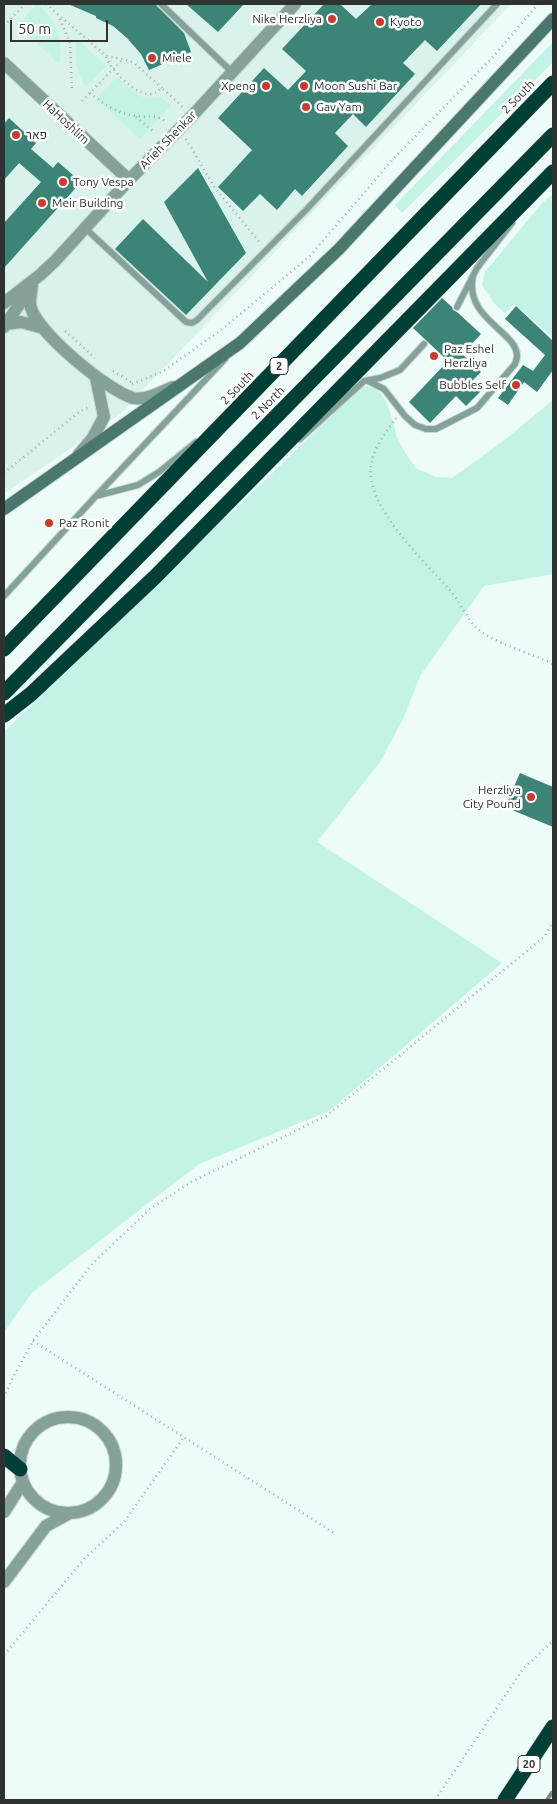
<!DOCTYPE html>
<meta charset="utf-8">
<style>
body{margin:0}
#map{position:relative;width:557px;height:1804px;overflow:hidden;background:#edfcf8;font-family:Ubuntu,sans-serif}
canvas{display:block}
.frame{position:absolute;inset:0;border:5px solid #2e3332;pointer-events:none}
.scale{position:absolute;left:10px;top:20px;width:98px;height:22px;box-sizing:border-box;border:2px solid #2e3332;border-top:0;padding-left:6px;font-size:15px;line-height:18px;white-space:nowrap;color:#2e3332;-webkit-text-stroke:4px #fff;paint-order:stroke}
</style>
<div id="map">
<canvas width="557" height="1804"></canvas>
<div class="frame"></div>
<div class="scale">50 m</div>
</div>
<script>
const g = document.querySelector('canvas').getContext('2d');
g.lineJoin = 'round';
function fill(path, color) {
  g.fillStyle = color;
  g.fill(path, 'evenodd');
}
function stroke(path, color, width, dash) {
  g.strokeStyle = color;
  g.lineWidth = width;
  g.lineCap = dash ? 'butt' : 'round';
  g.setLineDash(dash || []);
  g.stroke(path);
}
function label(font, color, halo, rows, align = 'center') {
  g.font = font + ' Ubuntu,Heebo,sans-serif';
  g.lineWidth = 5;
  g.setLineDash([]);
  g.textBaseline = 'middle';
  g.strokeStyle = halo;
  g.fillStyle = color;
  for (const [text, x, y, turn = 0] of rows) {
    g.save();
    g.translate(x, y);
    g.rotate((+turn || 0) * Math.PI / 180);
    g.textAlign = isNaN(turn) ? turn : align;
    if (halo) g.strokeText(text, 0, 0);
    g.fillText(text, 0, 0);
    g.restore();
  }
}
fill(new Path2D(`
 M4 4H511L120 414 4 494Z`), '#daf2ec');
fill(new Path2D(`
 M37 4C55 18 65 41 59 64L18 25Z
 M77 39 106 66 86 87C76 73 74 55 77 39Z
 M553 42V62L402 213 395 205Z
 M117 77C130 88 142 104 161 97L171 106 140 139 96 98Z
 M553 194V337L514 304 505 313 494 303 482 285 485 272 542 203Z
 M367 386 378 390 386 401 393 421 396 435 407 456 417 469 437 477 452 478 502 442 553 400V574L484 586 420 676 403 719 380 762 317 842 502 963 329 1111 199 1164 32 1293 4 1332V732L351 397 361 387Z`), '#c3f2e7');
fill(new Path2D(`
 M68 4H155L184 33 191 52 149 70 141 54 127 38 113 26 96 18V16Z
 M186 4H244L218 32Z
 M324 4H340L356 19 372 4H481L437 51 425 40 403 63 415 74 366 127 353 114 335 133 348 146 302 196 295 189 277 210 260 194 243 211 218 187 252 150 218 118 264 68 288 90 306 71 282 49Z
 M9 118 36 143 31 149 53 168 58 162 81 182 4 268V223L41 182 19 163 4 180V124Z
 M198 168 246 253 186 315 115 249 143 219 208 282 164 202Z
 M442 298 452 307 453 310 457 312 481 334 462 354 481 372 472 381 482 390 466 406 456 396 430 423 409 402 448 361 413 328Z
 M516 306 553 341V370L537 392 524 382 508 405 498 398 523 365 533 371 545 355 505 319Z
 M520 773 553 787V827L505 807Z`), '#3b8476');
const lane = new Path2D(`
 M161 4 232 72
 M85 228 186 322 192 323 197 320 306 210 497 4
 M457 307 477 268 512 223
 M368 381 384 389 405 416 415 425 426 429H436L477 408 515 364C516 361 517 359 517 356 517 331 464 319 473 276
 M300 439 364 381 380 378 400 370 424 344
 M97 495 225 359
 M4 596 96 496 138 485 159 472 196 442`);
const street = new Path2D(`
 M4 63 129 180
 M32 286C31 293 29 301 31 308 39 334 107 390 133 398 146 401 161 392 173 387
 M4 303 40 275 55 261 129 180 192 116 295 4
 M6 324 21 322 43 328
 M4 327 31 287
 M79 454 92 439 104 417 96 378
 M20 1465a48 48 0 1 1 96 0a48 48 0 1 1-96 0Z
 M4 1512 23 1482
 M4 1582 46 1526 70 1513`);
const secondary = new Path2D(`
 M4 509 240 343 339 249 553 19`);
const highway = new Path2D(`
 M4 649 553 83
 M4 693 553 135
 M4 715 31 694 156 576 553 172
 M4 1456 20 1469
 M505 1800 553 1727`);
stroke(lane, '#cbd8d4', 8);
stroke(street, '#cbd8d4', 14);
stroke(secondary, '#cbd8d4', 14);
stroke(highway, '#cbd8d4', 16);
stroke(new Path2D(`
 M46 4 106 56 123 59 134 63 162 88
 M60 19 70 43 72 91
 M4 26 25 4
 M106 57C111 70 133 92 147 94 154 95 157 92 162 88L184 108
 M90 93C103 104 117 113 135 116 144 118 157 114 165 121
 M82 101 123 59
 M136 117 154 132
 M186 139 215 188 261 244
 M65 331 95 358
 M113 371 133 383
 M132 384 162 372 221 330 309 257 394 158 493 57 538 4
 M396 418C386 431 373 449 371 465 365 506 423 560 448 588 462 603 468 625 486 635 507 647 532 654 553 664
 M4 473 79 412 89 407
 M33 1341 334 1533
 M4 1398 10 1383 33 1341 92 1264 150 1209 191 1182 326 1116 544 937 553 922
 M4 1655 85 1558 124 1522 184 1437
 M435 1800 523 1669 553 1641`), '#a1acaa', 2.5, [1, 4]);
stroke(lane, '#84a29a', 6);
stroke(street, '#84a29a', 12);
stroke(secondary, '#4b786e', 12);
stroke(highway, '#003f36', 15);
stroke(new Path2D(`
 M547 1800 553 1791`), '#7d8784', 4, [10, 5]);
for (const [x, y, r, color] of [
 [332,19,5,"#c83b2f"],
 [380,22,5,"#c83b2f"],
 [152,58,5,"#c83b2f"],
 [266,86,5,"#c83b2f"],
 [304,86,5,"#c83b2f"],
 [306,107,5,"#c83b2f"],
 [16,135,5,"#c83b2f"],
 [63,182,5,"#c83b2f"],
 [42,203,5,"#c83b2f"],
 [434,356,5,"#c83b2f"],
 [516,385,5,"#c83b2f"],
 [49,523,5,"#c83b2f"],
 [531,797,5,"#c83b2f"]
]) {
  const dot = new Path2D();
  dot.arc(x, y, r, 0, 2 * Math.PI);
  g.fillStyle = color;
  g.fill(dot);
  stroke(dot, '#fff', 2);
}
for (const [x, y, w] of [
 [279,366,18],
 [529,1764,22]
]) {
  const box = new Path2D();
  box.roundRect(x - w / 2, y - 8.5, w, 17, 4);
  g.fillStyle = '#fff';
  g.fill(box);
  stroke(box, '#2e3332', 1);
}
label('bold 11px', '#2e3332', null, [
 ["2",279,366],
 ["20",529,1764]
]);
label('12px', '#2e3332', '#fff', [
 ["Nike Herzliya",322,19,"right"],
 ["Kyoto",390,22],
 ["Miele",162,58],
 ["Xpeng",256,86,"right"],
 ["Moon Sushi Bar",314,86],
 ["Gav Yam",316,107],
 ["פאר",26,135],
 ["Tony Vespa",73,182],
 ["Meir Building",52,203],
 ["Paz Eshel",444,349],
 ["Herzliya",444,363],
 ["Bubbles Self",506,385,"right"],
 ["Paz Ronit",59,523],
 ["Herzliya",521,790,"right"],
 ["City Pound",521,804,"right"]
], 'left');
label('12px', '#2e3332', '#fff', [
 ["2 South",518,97,-46],
 ["HaHoshlim",66,122,43],
 ["Arieh Shenkar",168,140,-46],
 ["2 South",237,388,-46],
 ["2 North",268,403,-45]
]);
</script>
